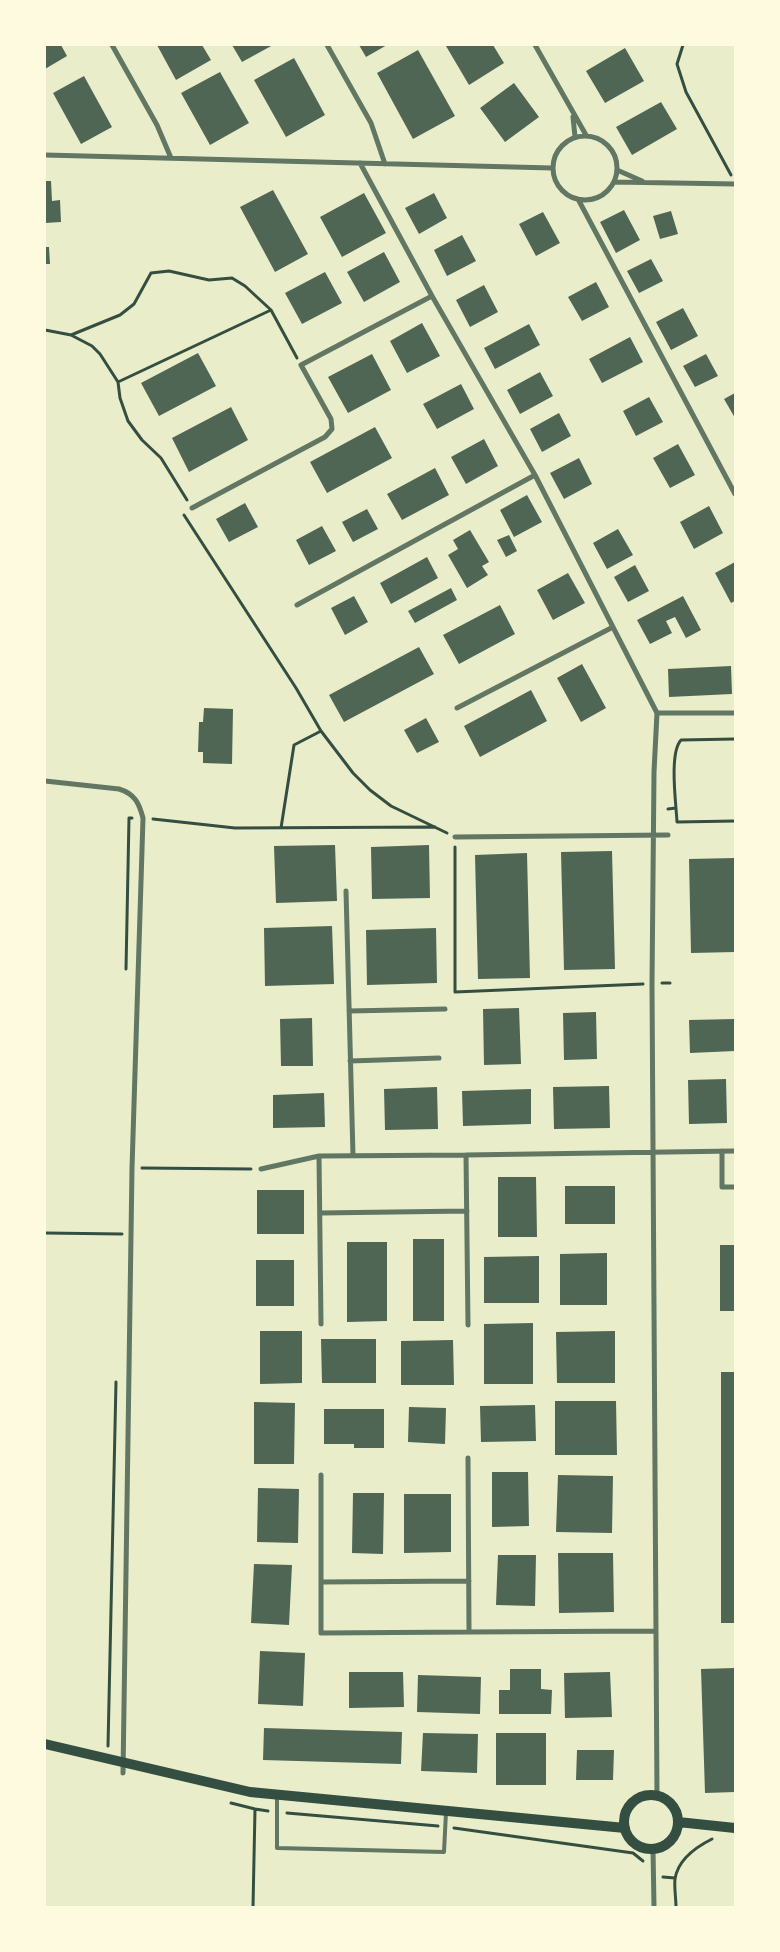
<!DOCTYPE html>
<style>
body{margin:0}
#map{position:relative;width:780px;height:1952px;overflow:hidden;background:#e9edc9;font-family:"Public Sans",sans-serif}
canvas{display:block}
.frame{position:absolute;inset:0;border:46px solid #fefae0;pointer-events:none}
</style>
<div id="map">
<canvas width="780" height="1952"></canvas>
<div class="frame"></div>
</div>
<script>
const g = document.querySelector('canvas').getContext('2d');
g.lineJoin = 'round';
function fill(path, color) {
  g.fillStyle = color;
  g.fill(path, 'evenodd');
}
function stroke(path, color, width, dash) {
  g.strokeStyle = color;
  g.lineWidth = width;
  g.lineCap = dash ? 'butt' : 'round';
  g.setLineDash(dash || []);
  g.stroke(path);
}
fill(new Path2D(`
 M45 45H61L67 56 45 69Z
 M157 45H202L211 60 176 80Z
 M232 45H273L242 62Z
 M359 45H387L366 57Z
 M448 45H493L504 63 469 85 446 46Z
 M625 48 644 81 605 103 586 71Z
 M418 50 455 116 413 139 377 73Z
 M294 58 325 115 286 137 254 80Z
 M220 72 249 123 210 145 181 93Z
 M84 76 112 127 81 144 53 93Z
 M514 83 539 117 505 142 480 108Z
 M661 102 677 129 632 155 616 127Z
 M45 181H51L52 201 60 200 61 222 45 223Z
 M273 190 308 254 275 272 240 207Z
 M364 193 386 233 342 257 320 217Z
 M434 193 447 218 419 234 405 208Z
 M624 210 640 240 616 253 600 222Z
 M671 211 678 234 660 239 653 216Z
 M543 212 560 243 536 256 519 224Z
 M462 235 476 261 447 276 434 250Z
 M45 247H49L50 264H45Z
 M384 252 400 282 364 302 347 272Z
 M651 259 663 281 639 293 627 271Z
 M325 272 342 303 302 324 285 293Z
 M596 282 609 307 582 321 568 297Z
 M484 285 498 312 470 327 456 300Z
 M683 308 698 336 671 350 656 322Z
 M422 323 440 356 407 373 390 341Z
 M529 324 540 345 495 369 484 348Z
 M630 337 643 362 602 383 589 359Z
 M198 353 216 386 159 416 141 383Z
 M372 354 391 390 348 413 328 377Z
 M706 354 718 376 695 387 683 366Z
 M540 372 553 396 520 414 507 390Z
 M461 384 474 409 437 429 423 404Z
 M735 393V418L724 399Z
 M649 397 663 422 636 436 623 411Z
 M231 407 248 440 189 472 172 438Z
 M559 413 571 436 542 452 530 429Z
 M375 427 392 458 327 493 310 462Z
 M484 439 498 466 466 484 451 457Z
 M678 444 695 475 670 488 653 458Z
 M579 458 592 484 564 499 550 473Z
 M435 468 449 495 402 520 387 494Z
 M527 495 542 522 514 537 500 510Z
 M245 503 258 527 229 542 216 519Z
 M709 506 723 533 694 549 680 522Z
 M367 509 378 529 353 542 342 522Z
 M322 526 336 551 309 565 296 540Z
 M618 529 633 555 607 569 593 543Z
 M470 530 489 562 482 566 488 575 467 588 448 555 458 549 453 540Z
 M509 535 517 551 506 557 497 540Z
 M427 557 438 578 391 604 380 583Z
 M735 562V601L731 603 715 573Z
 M635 565 649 591 628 602 614 577Z
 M568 573 585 603 553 620 537 590Z
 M451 588 457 600 415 623 408 611Z
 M354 596 368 622 345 635 331 608Z
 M683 596 701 630 686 638 675 617 666 621 672 633 650 644 637 620Z
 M500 605 515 634 459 664 443 635Z
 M419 647 434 674 344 722 329 695Z
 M582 664 606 708 581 722 557 678Z
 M731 666 732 694 669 697 668 669Z
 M531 690 547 721 480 757 464 726Z
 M204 708 233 709 232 764 203 763V752H198L199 722H203Z
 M426 718 439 742 417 753 404 730Z
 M335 845 337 901 276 903 274 846Z
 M429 845 430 898 372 899 371 847Z
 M612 851 615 969 564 970 561 852Z
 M527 853 530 978 478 979 475 855Z
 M735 858V952L691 953 689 859Z
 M332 926 334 984 265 986 264 928Z
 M436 928 437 983 367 985 366 930Z
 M519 1008 521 1064 484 1065 483 1009Z
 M596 1012 597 1059 564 1060 563 1013Z
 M312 1018 313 1066H281L280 1019Z
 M735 1019V1051L690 1053 689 1020Z
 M726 1079 727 1123 689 1124 688 1080Z
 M609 1086 610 1128 554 1129 553 1087Z
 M437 1087 438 1129 385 1130 384 1089Z
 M531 1089V1124L463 1126 462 1091Z
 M324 1093 325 1127 273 1128V1095Z
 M498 1177H536L537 1237H498Z
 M565 1186H615V1224H565Z
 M257 1190H304V1234H257Z
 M413 1239H444V1321H413Z
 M347 1242H387V1321L347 1322Z
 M720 1245H735V1311H720Z
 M607 1253V1305H560V1254Z
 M539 1256V1303H484V1257Z
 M256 1260H294V1306H256Z
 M533 1323V1384H484V1324Z
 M260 1331H302V1383L260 1384Z
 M615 1331V1383H557L556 1332Z
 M321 1339H376V1383H322Z
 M453 1340 454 1385H401V1341Z
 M721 1372H735V1623H721Z
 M555 1401H616L617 1455H555Z
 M254 1402 295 1403 294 1464H254Z
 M535 1405 536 1441 481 1442 480 1406Z
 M409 1407 446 1408 445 1444 408 1442Z
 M324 1409H384V1448H354V1444H324Z
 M492 1472H528L529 1526 492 1527Z
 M558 1475 613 1476 612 1533 556 1532Z
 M258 1488 299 1489 298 1543 257 1542Z
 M353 1493H384L383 1554 352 1553Z
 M404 1494H451V1552L404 1553Z
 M558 1553H613L614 1612 559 1613Z
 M498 1555H536L535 1606 496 1605Z
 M254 1564 292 1565 289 1625 251 1623Z
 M260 1651 305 1653 303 1706 258 1704Z
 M735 1668V1792L705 1793 701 1669Z
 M510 1669H541V1689L552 1690 551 1714H499V1690H510Z
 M349 1672H403L404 1707 349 1708Z
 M610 1672 612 1717 565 1718 564 1673Z
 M418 1675 481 1677 480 1714 417 1712Z
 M264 1728 402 1732 401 1764 263 1760Z
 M423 1733 478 1734 477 1773 421 1771Z
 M496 1733H546V1785H496Z
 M577 1750H614L613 1780H576Z`), '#4f6655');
stroke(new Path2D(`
 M683 45 677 64 686 92 731 175
 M45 330 71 335 92 346 100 354 118 382 120 398 128 421 142 440 161 458 187 500
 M71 335 120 315 134 304 151 273 169 271 209 280 232 278 245 286 271 310
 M118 382 271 310 297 358
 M184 515 296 688 321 731 353 773 370 790 391 806 447 833
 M735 739 681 740C669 753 676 803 677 822L735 821
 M668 809 676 808
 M153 819 235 828 435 827
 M281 828 294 745 321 731
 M455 847V992L643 984
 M126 969 129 818H132
 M662 983H670
 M142 1168 251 1169
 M45 1233 122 1234
 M108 1746 116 1382
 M231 1803 255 1809 268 1811
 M287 1813 438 1826
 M454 1828 633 1853 643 1861
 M663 1877 675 1878
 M253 1907 255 1809
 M676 1907C676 1898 674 1887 675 1879 678 1859 696 1847 712 1839`), '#344e41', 3);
stroke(new Path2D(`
 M277 1795V1848L444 1852 446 1812`), '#617663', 4);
stroke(new Path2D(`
 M112 45 157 125 171 158
 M327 45 371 123 385 164
 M535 45 586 135
 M573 117 575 137
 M553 168a32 32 0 1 1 64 0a32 32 0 1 1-64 0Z
 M45 155 552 168
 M360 163 432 296 535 475 657 713 654 772 652 984 657 1796
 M617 170 642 181
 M614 182 735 184
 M578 199 735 494
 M192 508 325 437 332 429 331 419 301 365 432 296
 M297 605 535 475
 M457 708 613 627
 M657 713H735
 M45 781 119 789C135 794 139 803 143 818L132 1168 123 1773
 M455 837 668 835
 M346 891 353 1156
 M349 1011 445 1009
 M350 1061 439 1058
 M722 1151V1187H735
 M319 1156 321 1324
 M261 1169 319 1156 466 1155
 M320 1213 467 1211
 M468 1325 466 1155 735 1151
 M468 1458 469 1632 656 1631
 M321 1475V1582L469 1581
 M321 1582V1633L469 1632
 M653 1849 654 1907`), '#617663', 5);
stroke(new Path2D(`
 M45 1744 250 1792 625 1828
 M624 1822a27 27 0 1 1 54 0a27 27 0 1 1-54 0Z
 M678 1822 735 1828`), '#344e41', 10);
</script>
